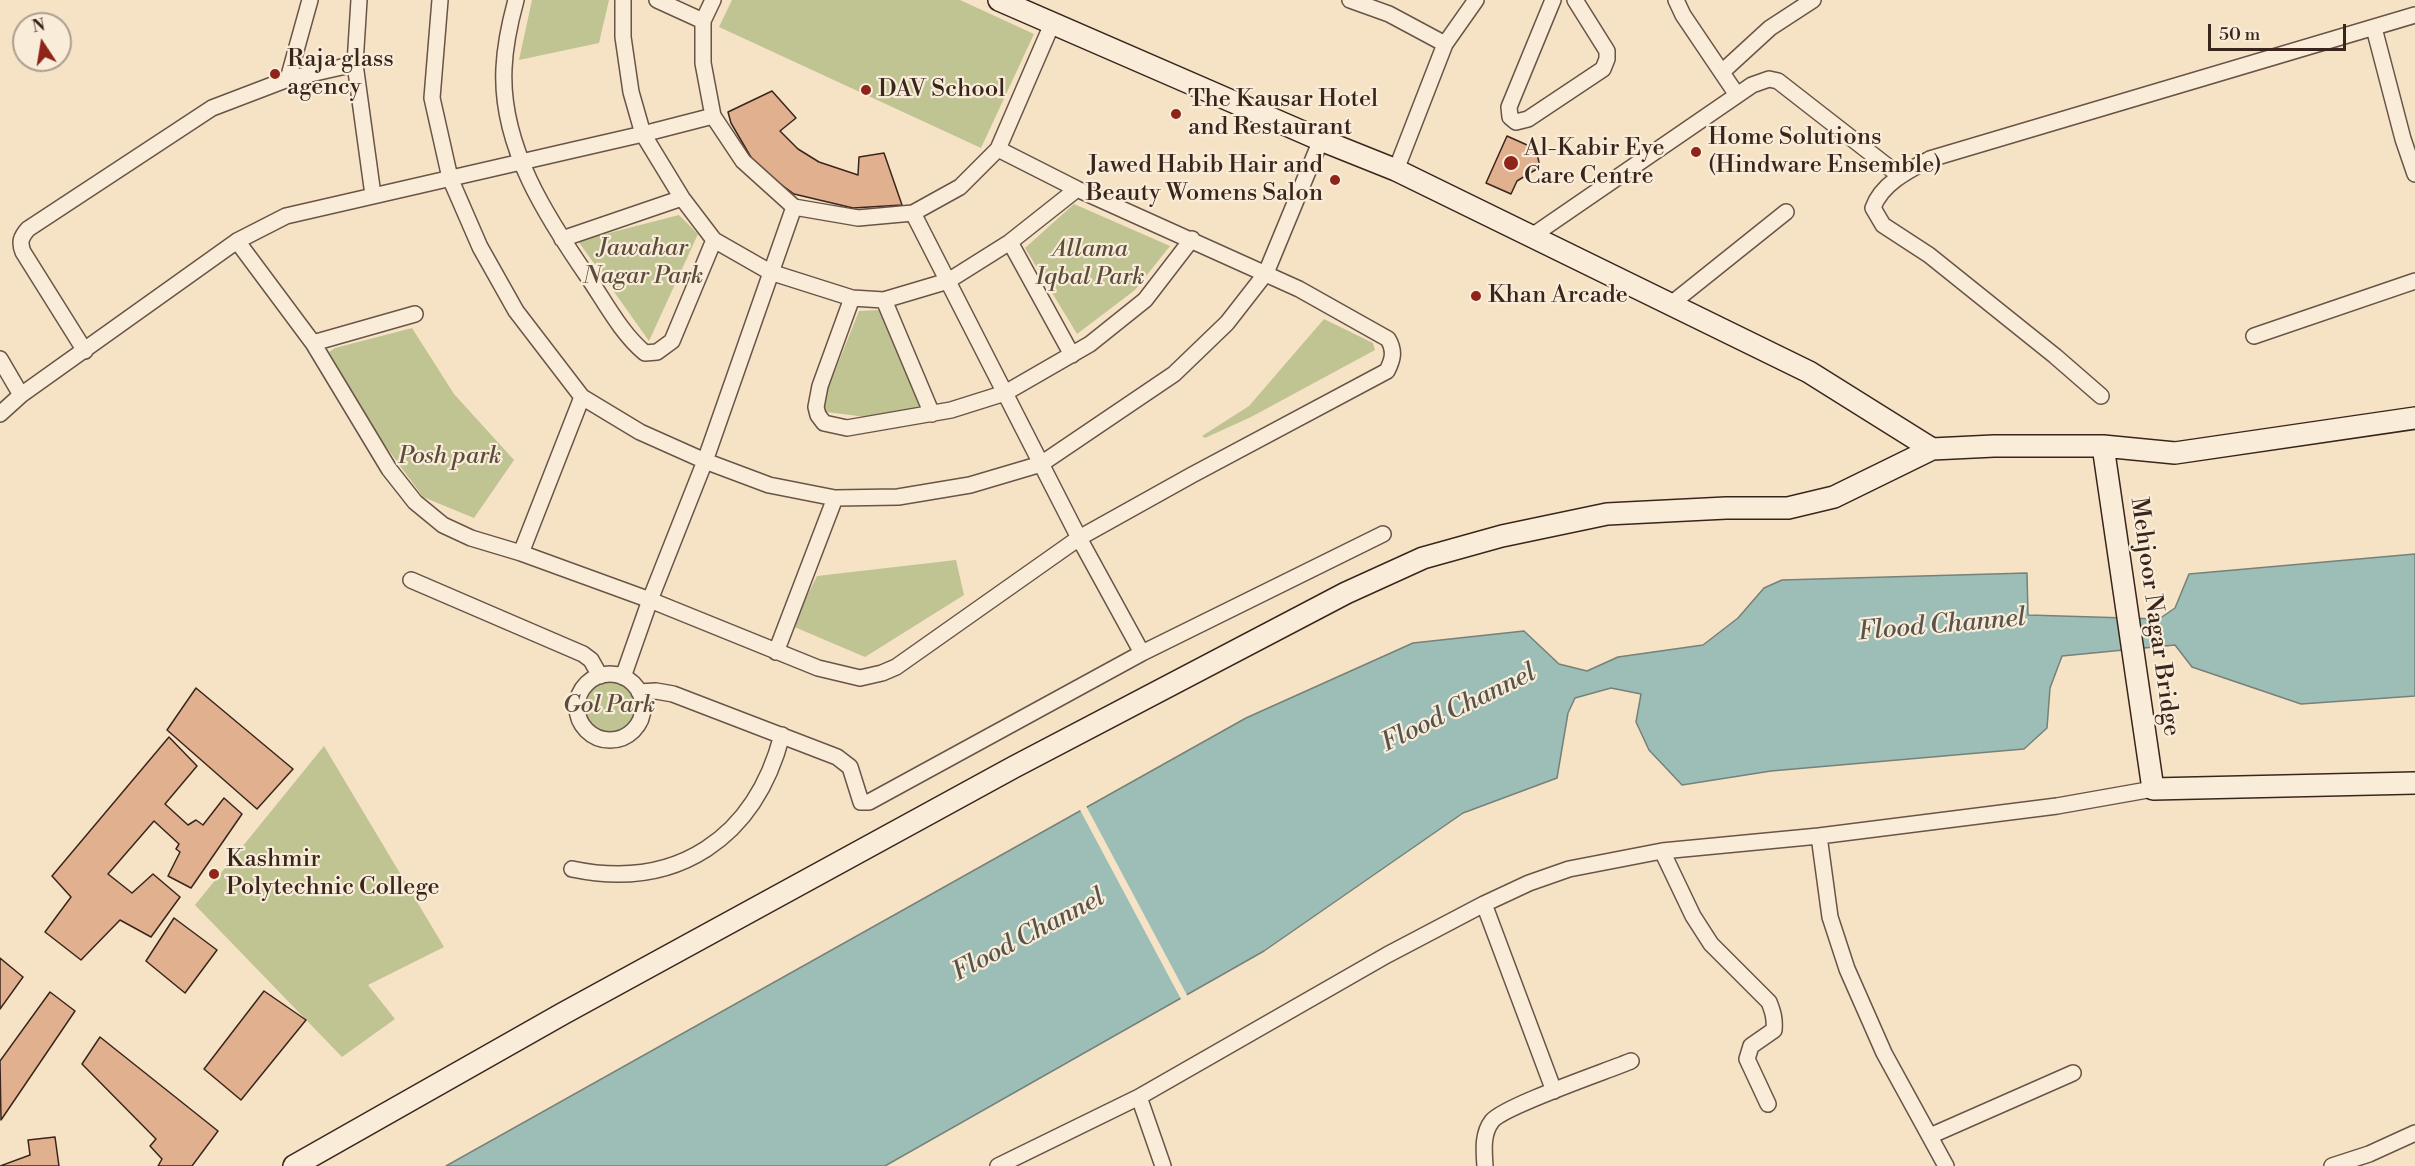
<!DOCTYPE html>
<style>
body{margin:0}
#map{position:relative;width:2415px;height:1166px;overflow:hidden;background:#f6e3c6;font-family:"Libre Bodoni",serif}
canvas{display:block}
.north{position:absolute;left:12px;top:12px;width:60px;height:60px;box-sizing:border-box;background:#f9edda;border:2px solid #ad9d8e;border-radius:50%;rotate:348deg;font-size:16px;font-weight:700;line-height:24px;text-align:center;color:#3a251d}
.north::after{content:'';display:block;margin:auto;width:21px;height:27px;background:#8f2418;clip-path:polygon(50% 0,100% 100%,50% 72%,0 100%)}
.scale{position:absolute;left:2208px;top:24px;width:138px;height:27px;box-sizing:border-box;border:3px solid #3a251d;border-top:0;padding-left:8px;font-size:18px;line-height:21px;white-space:nowrap;color:#3a251d;-webkit-text-stroke:4px #f9edda;paint-order:stroke}
</style>
<div id="map">
<canvas width="2415" height="1166"></canvas>
<div class="north">N</div>
<div class="scale">50 m</div>
</div>
<script>
const g = document.querySelector('canvas').getContext('2d');
g.lineJoin = 'round';
function fill(path, color) {
  g.fillStyle = color;
  g.fill(path, 'evenodd');
}
function stroke(path, color, width, dash) {
  g.strokeStyle = color;
  g.lineWidth = width;
  g.lineCap = dash ? 'butt' : 'round';
  g.setLineDash(dash || []);
  g.stroke(path);
}
function label(font, color, halo, rows, align = 'center') {
  g.font = font + ' "Libre Bodoni",serif';
  g.lineWidth = 4.5;
  g.setLineDash([]);
  g.textBaseline = 'middle';
  g.strokeStyle = halo;
  g.fillStyle = color;
  for (const [text, x, y, turn = 0] of rows) {
    g.save();
    g.translate(x, y);
    g.rotate((+turn || 0) * Math.PI / 180);
    g.textAlign = isNaN(turn) ? turn : align;
    if (halo) g.strokeText(text, 0, 0);
    g.fillText(text, 0, 0);
    g.restore();
  }
}
fill(new Path2D(`
 M532 0H609L599 43 519 60Z
 M732 0H960L1034 34 981 148 719 27Z
 M1074 204 1170 246 1135 290 1077 334 1025 248Z
 M679 215 698 234 649 341 578 241Z
 M879 310 920 408 866 417 819 411 859 311Z
 M1324 319 1373 343 1375 350 1251 417 1205 438 1202 436 1249 406Z
 M412 328 454 394 514 460 474 518 423 497 376 433 329 352 335 348Z
 M956 560 964 595 865 657 792 626 817 576Z
 M582 706a27 27 0 1 1 54 0a27 27 0 1 1-54 0Z
 M324 746 444 947 368 985 395 1019 342 1057 195 905Z`), '#c0c392');
const water = new Path2D(`
 M2415 554V696L2301 704 2192 667 2175 645 2062 656 2050 688 2047 728 2024 749 1771 771 1682 785 1649 750 1636 722 1641 694 1611 688 1575 698 1568 713 1557 778 1463 813 1264 951 885 1166H446L1246 718 1413 643 1524 631 1559 664 1587 671 1618 657 1703 645 1738 618 1764 588 1782 580 2027 573 2028 615 2159 619 2175 608 2189 574Z`);
fill(water, '#9dbeb6');
stroke(water, '#758179', 1.5);
fill(new Path2D(`
 M1085 804 1188 997 1182 1001 1079 808Z`), '#f6e3c6');
const building = new Path2D(`
 M772 91 796 118 780 131 798 149 819 162 858 175 859 157 884 153 902 205 853 208 794 194 756 166 731 123 728 112Z
 M1507 136 1536 149 1540 167 1517 181 1511 194 1486 183Z
 M196 688 293 769 257 809 167 730Z
 M169 737 197 766 165 804 188 825 196 820 203 825 224 798 242 814 191 888 168 876 180 852 176 849 179 844 154 821 108 874 132 893 153 874 180 897 151 937 120 920 81 960 45 932 71 897 52 876Z
 M174 918 217 950 185 993 146 961Z
 M0 958 23 977 0 1009Z
 M264 991 306 1020 241 1100 204 1069Z
 M50 992 75 1011 1 1120 0 1061Z
 M100 1037 218 1131 192 1166H158L162 1159 150 1146 156 1139 82 1064Z
 M55 1137 59 1166H0L30 1155 28 1140Z`);
fill(building, '#e1b08f');
stroke(building, '#3a251d', 1.5);
const street = new Path2D(`
 M359 0 355 64 373 195
 M440 0 432 98 450 178 480 247 516 311 582 397 640 432 705 461 769 485 835 498 898 497 970 485 1041 464 1174 374 1227 323 1266 273 1321 140
 M516 0C510 22 505 45 504 68 500 146 547 218 590 280 606 304 622 334 645 353L657 352 672 341 714 240
 M623 0V37L631 92 643 134 682 198 714 240 770 272 852 298 884 300 948 281 1010 242 1077 189
 M657 0 703 21
 M713 0 703 21V63L713 116 743 161 794 207 858 218 913 213 960 187 998 149 1052 24
 M1350 0 1389 14 1445 44
 M1553 0 1509 107 1510 117 1516 122 1528 119 1603 69 1607 59V51L1575 0
 M1676 0 1683 15 1737 95
 M2374 28 2403 139 2415 174
 M1722 72 1770 28 1813 0
 M288 79 310 0
 M1396 170 1445 44 1476 0
 M913 213 1079 538 1142 653
 M1532 236 1752 85 1769 79 1778 81 1900 176
 M562 239 682 198
 M237 241 313 343 389 469 415 502 443 525 471 538 521 553 650 600 818 668 860 678 882 673 896 667 1079 538 1192 475 1387 371C1393 359 1395 351 1388 339L1299 289 1077 189 998 149
 M1010 242 1072 355
 M852 298 820 386 816 407 818 415 824 423 847 428 951 410 1005 393 1090 344 1145 300 1192 239
 M884 300 932 414
 M1671 304 1786 212
 M2254 336 2415 281
 M313 343 415 314
 M85 351 23 252C19 242 21 237 28 229L212 108 288 79 355 64
 M0 359 21 395
 M2101 396 2055 356 1929 255 1883 225 1873 208C1881 184 1909 170 1930 159L2415 15
 M0 414 21 395 237 241 286 216 643 134 713 116
 M521 553 582 397
 M411 580 583 654 591 660 600 676
 M776 652 835 498
 M577 707a33 33 0 1 1 66 0a33 33 0 1 1-66 0Z
 M623 677 650 600 705 461 794 207
 M639 692 656 691 673 694 837 757 850 767 861 802H869L1142 653 1383 534
 M1819 836 1830 917 1847 969 1884 1053 1946 1166
 M1662 851 1693 916 1711 944 1769 1002C1773 1012 1775 1019 1774 1030L1751 1046 1747 1059 1768 1104
 M572 869C677 891 755 838 782 735
 M1484 904 1554 1091
 M1139 1097 1163 1166
 M1930 1136 2073 1073
 M998 1166 1139 1097 1387 955 1484 904 1529 883 1569 869 1662 851 1819 836 2057 806 2153 789
 M1485 1166C1484 1151 1482 1134 1492 1121 1504 1106 1607 1071 1631 1061
 M2332 1166 2369 1154 2415 1133`);
const secondary = new Path2D(`
 M999 0 1321 140 1396 170 1809 372 1932 449 1994 446H2103L2175 453 2415 418
 M2103 446 2153 789 2415 783
 M294 1166 564 1013 1014 767 1346 593 1423 558 1502 536 1607 514 1726 508H1788L1834 497 1932 449`);
stroke(street, '#695447', 18);
stroke(secondary, '#3a251d', 24);
stroke(street, '#f9edda', 15);
stroke(secondary, '#f9edda', 21);
for (const [x, y, r, color] of [
 [275,74,6,"#8f2418"],
 [866,90,6,"#8f2418"],
 [1176,114,6,"#8f2418"],
 [1696,152,6,"#8f2418"],
 [1511,163,8,"#8f2418"],
 [1335,180,6,"#8f2418"],
 [1476,296,6,"#8f2418"],
 [214,874,6,"#8f2418"]
]) {
  const dot = new Path2D();
  dot.arc(x, y, r, 0, 2 * Math.PI);
  g.fillStyle = color;
  g.fill(dot);
  stroke(dot, '#f9edda', 2);
}
label('24px', '#3a251d', '#f9edda', [
 ["Raja glass",287,60],
 ["agency",287,88],
 ["DAV School",878,90],
 ["The Kausar Hotel",1188,100],
 ["and Restaurant",1188,128],
 ["Home Solutions",1708,138],
 ["(Hindware Ensemble)",1708,166],
 ["Al-Kabir Eye",1524,149],
 ["Care Centre",1524,177],
 ["Jawed Habib Hair and",1323,166,"right"],
 ["Beauty Womens Salon",1323,194,"right"],
 ["Khan Arcade",1488,296],
 ["Kashmir",226,860],
 ["Polytechnic College",226,888]
], 'left');
label('italic 24px', '#5c4c3a', '#f9edda', [
 ["Jawahar",643,249],
 ["Nagar Park",643,277],
 ["Allama",1090,250],
 ["Iqbal Park",1090,278],
 ["Posh park",450,457],
 ["Gol Park",609,706]
]);
label('24px', '#3a251d', '#f9edda', [
 ["Mehjoor Nagar Bridge",2154,617,82]
]);
label('italic 26px', '#58534b', '#f9edda', [
 ["Flood Channel",1942,626,-5],
 ["Flood Channel",1459,709,-26],
 ["Flood Channel",1029,936,-28]
]);
</script>
